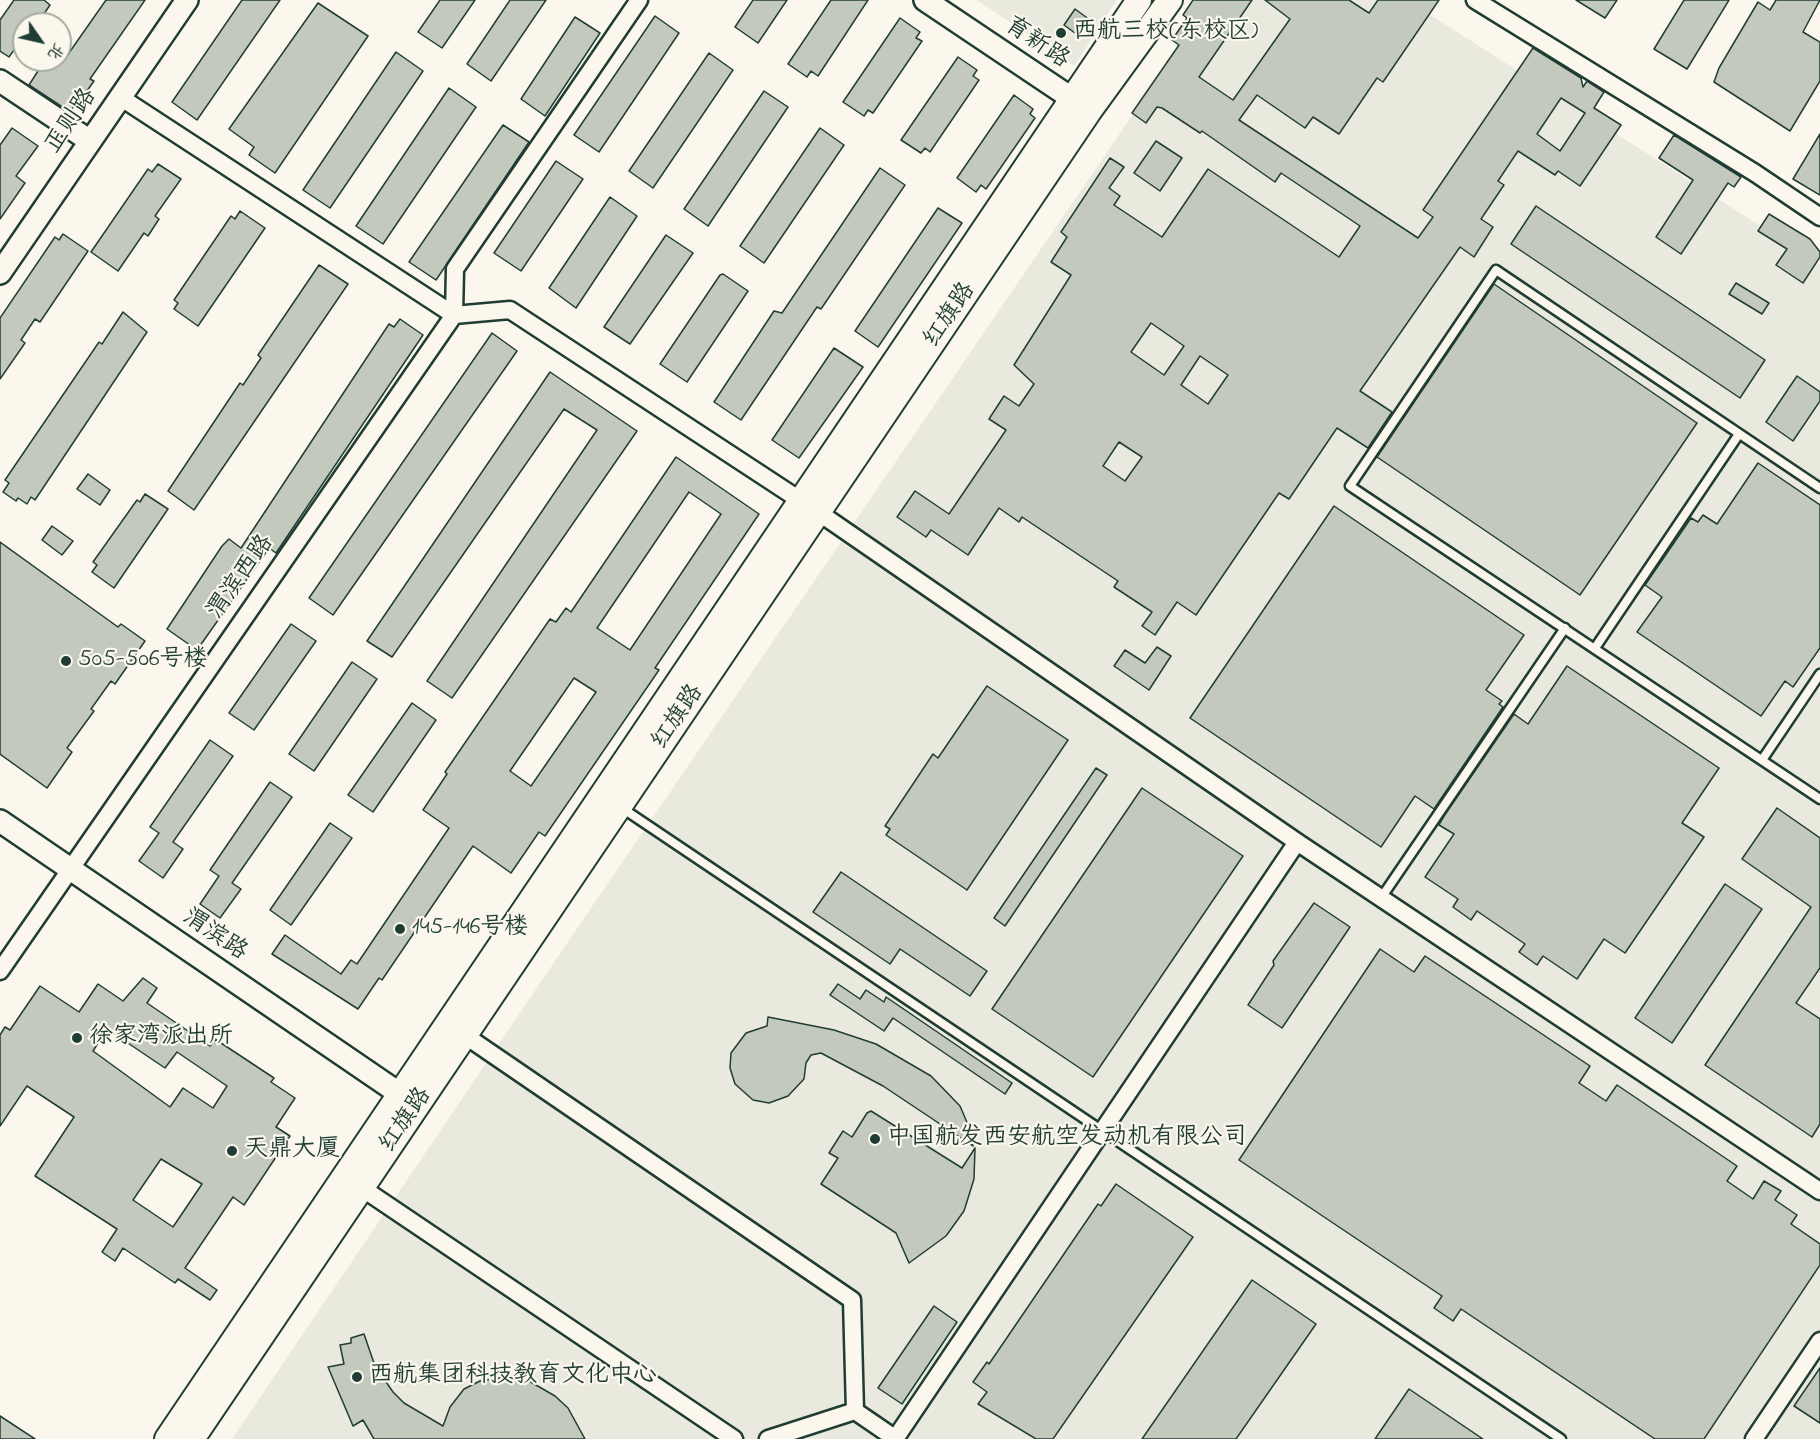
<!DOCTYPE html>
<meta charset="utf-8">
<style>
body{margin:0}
#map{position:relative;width:1820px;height:1439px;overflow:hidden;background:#fbf7ec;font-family:"Indie Flower","LXGW WenKai TC",sans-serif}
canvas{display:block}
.north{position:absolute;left:12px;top:12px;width:60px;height:60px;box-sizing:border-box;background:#fbf7ec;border:2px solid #a3ada2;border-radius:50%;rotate:124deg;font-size:16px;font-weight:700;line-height:24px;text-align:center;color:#1f3d34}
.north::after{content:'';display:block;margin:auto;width:21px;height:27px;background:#1f3d34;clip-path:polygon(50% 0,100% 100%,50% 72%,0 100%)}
</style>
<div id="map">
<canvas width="1820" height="1439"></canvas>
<div class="north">北</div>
</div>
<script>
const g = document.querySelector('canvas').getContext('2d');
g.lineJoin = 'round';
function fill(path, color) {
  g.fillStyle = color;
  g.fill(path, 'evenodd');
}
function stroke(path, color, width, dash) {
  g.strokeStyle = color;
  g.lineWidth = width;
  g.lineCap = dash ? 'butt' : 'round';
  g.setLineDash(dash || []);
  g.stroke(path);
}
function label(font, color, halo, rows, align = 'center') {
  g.font = font + ' "Indie Flower","LXGW WenKai TC",sans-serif';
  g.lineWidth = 4.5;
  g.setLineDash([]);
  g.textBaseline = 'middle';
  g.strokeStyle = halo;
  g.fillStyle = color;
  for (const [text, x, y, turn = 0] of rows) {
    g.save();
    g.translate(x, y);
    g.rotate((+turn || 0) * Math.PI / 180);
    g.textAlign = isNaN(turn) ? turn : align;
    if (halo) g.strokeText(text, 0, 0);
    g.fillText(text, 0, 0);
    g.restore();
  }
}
fill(new Path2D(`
 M977 0H1117L1074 66Z
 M1211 0H1407L1820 264V1439H232L578 927Z`), '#eae9de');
const building = new Path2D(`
 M14 0H44L50 5 37 24H24V44L18 53 14 50 9 57 0 51V20Z
 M106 0H145L90 79 94 81 84 95 82 93 70 112 29 85 45 60H64Z
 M242 0H280L197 120 172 102Z
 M440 0H475L442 48 418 32Z
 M510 0H546L491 81 467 64Z
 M753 0H787L758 43 735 27Z
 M831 0H868L818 76 811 71 807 77 788 64Z
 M1193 0H1252L1199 77 1233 100 1290 19 1265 0H1349L1369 13 1378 0H1439L1383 82 1377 78 1339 134 1313 117 1305 128 1257 95 1239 120 1418 238 1433 217 1423 210 1533 48 1581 78 1583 87 1587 81 1604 92 1594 108 1621 125 1580 186 1558 171 1555 175 1518 151 1498 181 1504 185 1481 219 1493 227 1474 257 1460 247 1360 391 1392 412 1368 448 1337 428 1289 499 1279 493 1196 615 1177 602 1155 635 1142 626 1152 612 1114 587 1118 581 1022 517 1019 522 999 508 968 555 931 530 926 537 897 517 915 491 949 514 1006 430 989 419 1004 396 1019 406 1034 384 1014 365 1071 275 1051 262 1067 237 1061 232 1110 158 1124 167 1109 188 1120 196 1114 205 1162 237 1208 169 1339 257 1360 226 1281 173 1275 182 1202 131 1200 133 1162 108 1157 107 1146 123 1132 113 1179 45 1172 40 1187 18 1183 15ZM1561 98 1585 113 1560 151 1537 134ZM1151 323 1184 346 1164 375 1131 352ZM1200 356 1228 375 1208 404 1181 385ZM1119 442 1142 457 1125 481 1103 466Z
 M1576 0H1617L1605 18Z
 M1684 0H1729L1687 69 1654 49Z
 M1776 0H1820L1803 32 1820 42V81L1790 131 1714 82 1719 68 1758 2 1770 10Z
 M318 3 368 36 275 173 249 155 254 147 229 129Z
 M1075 9 1090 20 1079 36 1064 25Z
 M655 16 679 33 599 152 574 135Z
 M575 17 600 33 545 116 521 99Z
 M900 18 920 32 916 38 922 41 873 113 868 110 864 116 843 102Z
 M396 52 423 71 330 208 303 190Z
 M709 53 733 70 653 188 629 171Z
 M958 57 977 70 973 76 979 80 930 152 925 148 921 153 901 140Z
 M449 88 476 107 383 244 356 226Z
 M764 91 788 107 708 226 684 209Z
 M1014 95 1033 109 1030 114 1035 118 986 189 981 185 976 192 957 178Z
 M503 125 529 142 436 280 409 262Z
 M12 128 38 146 16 176 25 183 0 219V145Z
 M820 128 844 145 764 263 740 246Z
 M1820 134V195L1793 179Z
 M1674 135 1741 177 1734 187 1728 183 1681 254 1656 237 1693 180 1659 158Z
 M1156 141 1182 158 1160 191 1134 173Z
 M556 161 583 179 521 271 494 253Z
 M158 164 181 179 155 216 159 219 148 236 144 233 118 271 91 252 148 169 152 172Z
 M880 168 905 185 821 309 817 307 741 420 714 402 774 311 782 313Z
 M610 197 637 216 576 308 549 288Z
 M1536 206 1765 360 1740 398 1511 244Z
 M938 208 962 223 878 347 855 331Z
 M240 211 265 228 198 326 174 309 178 303 174 300 231 216 235 219Z
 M1769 214 1810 239 1820 252V257L1803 283 1776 265 1787 249 1758 231Z
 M63 234 88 251 40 322 35 319 21 340 25 343 0 379V318L55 237 59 240Z
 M666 235 693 253 630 344 604 327Z
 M319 265 348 284 194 510 168 491 240 383 243 385 261 358 258 355Z
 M723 274 748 291 687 382 660 364 720 275Z
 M1736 283 1769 303 1762 314 1729 294Z
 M1494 284 1697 423 1580 595 1377 457Z
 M123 312 147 332 35 500 31 497 27 504 18 498 16 501 3 492 9 483 5 480 99 342 102 344Z
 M400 319 423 335 276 553 269 548 197 650 167 629 222 546 229 539 241 548 389 324 394 327Z
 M492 333 517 351 333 615 309 598Z
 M834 348 863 367 799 458 772 440Z
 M550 372 637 431 452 698 427 681 597 430 564 409 392 657 367 641Z
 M1797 376 1820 392V401L1793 441 1766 422Z
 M676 457 759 514 655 668 659 670 545 836 539 832 511 873 473 846 382 980 379 978 358 1009 272 954 285 935 341 974 351 960 357 964 449 828 423 810 447 774 445 772 550 619 556 622 566 608 571 612ZM689 492 721 514 630 650 597 628ZM574 678 596 692 531 786 510 771Z
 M1758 463 1820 505V648L1793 687 1785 681 1761 716 1637 632 1662 597 1645 585 1691 518 1698 522 1703 515 1717 524Z
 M88 474 110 490 100 505 77 489Z
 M145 494 168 509 114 588 92 572 97 565 93 562 137 500 140 502Z
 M1334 506 1524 635 1486 690 1502 701 1499 704 1503 707 1434 809 1415 796 1381 847 1190 718Z
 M52 526 73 541 62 555 42 540Z
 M0 542 118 627 121 624 145 641 115 684 111 681 91 709 94 711 67 748 72 752 47 788 0 754Z
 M291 624 316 641 254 730 229 713Z
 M1157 647 1171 656 1149 690 1114 666 1125 650 1145 663Z
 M352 662 377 679 314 771 289 754Z
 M1567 666 1719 768 1682 823 1704 837 1625 953 1604 939 1577 979 1543 956 1537 965 1519 952 1525 944 1477 911 1471 920 1453 907 1458 899 1425 877 1454 834 1439 825 1444 816 1514 714 1528 724Z
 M987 686 1068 740 967 890 886 835 890 829 885 826 933 754 938 758Z
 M412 703 436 720 373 812 348 795Z
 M210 740 233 756 173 842 183 849 163 878 139 861 159 833 150 827Z
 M1096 768 1107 775 1005 926 994 918Z
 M270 782 292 797 232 883 241 889 220 918 200 904 219 876 210 870Z
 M1142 788 1243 856 1093 1077 992 1009Z
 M1777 808 1820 838V968L1796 1003 1820 1019V1124L1812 1137 1705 1065 1811 907 1742 859Z
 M330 823 352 838 291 925 270 910Z
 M841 872 987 971 970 996 900 949 890 964 813 912Z
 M1725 884 1762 909 1672 1043 1635 1018Z
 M1314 903 1350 927 1282 1028 1248 1005 1274 965 1273 961Z
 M1380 949 1414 972 1425 956 1590 1066 1579 1083 1606 1101 1617 1085 1737 1166 1727 1181 1753 1199 1764 1181 1781 1191 1775 1200 1797 1215 1791 1224 1820 1244V1265L1704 1439H1655L1461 1309 1453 1321 1434 1308 1442 1296 1239 1160Z
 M143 978 157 988 147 1003 210 1046 215 1039 274 1078 271 1082 295 1098 276 1127 290 1136 244 1205 233 1197 185 1268 217 1290 210 1300 178 1279 175 1283 123 1248 115 1261 102 1252 117 1229 35 1176 74 1117 27 1086 0 1126V1035L5 1027 10 1030 40 986 79 1012 98 984 123 1001ZM107 1029 165 1068 177 1052 227 1086 213 1108 183 1088 170 1107 93 1051ZM161 1159 202 1184 173 1227 133 1200Z
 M838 984 860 999 866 990 884 1002 886 997 1012 1083 1005 1094 893 1018 884 1031 830 995Z
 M768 1017 834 1030 876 1044 931 1076 960 1106 969 1127 973 1146 883 1086 821 1053 811 1055 806 1063 804 1079 788 1096 769 1103 753 1100 735 1084 730 1068 731 1053 746 1033 767 1026Z
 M871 1111 962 1168 975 1148 974 1179 964 1211 946 1236 909 1263 896 1233 821 1184 838 1158 829 1153 843 1131 852 1137 867 1113Z
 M1116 1184 1193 1237 1053 1439H1036L978 1404 987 1392 973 1382 987 1362 989 1364 1098 1204 1101 1206Z
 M1252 1280 1316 1324 1236 1439H1142Z
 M934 1306 957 1322 902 1404 878 1388Z
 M364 1334 375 1366 393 1392 404 1403 443 1426 450 1407 464 1389 480 1381 506 1377 529 1381 555 1396 568 1408 585 1439H374L363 1420 353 1426 328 1367 344 1364 340 1345 351 1343V1338Z
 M1820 1368V1423L1794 1406Z
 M1409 1389 1483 1439H1375Z
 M0 1416 35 1439H0Z`);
fill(building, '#c4c9be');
stroke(building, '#1f3d34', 1.5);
const service = new Path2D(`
 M1820 488 1496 270 1350 486 1820 799
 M1595 648 1739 434
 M1762 760 1820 674
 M622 808 1561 1439
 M1381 898 1565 628`);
const minor = new Path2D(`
 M1475 0 1755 173 1820 217
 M120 97 454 315 510 310 818 512 1297 842 1820 1191
 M0 971 454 315 455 269 639 0
 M457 1030 852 1300 855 1411
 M353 1182 734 1439
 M768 1439 855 1411 896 1439
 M895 1439 1297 842
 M1754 1439 1820 1341`);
const tertiary = new Path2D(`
 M925 0 1086 108
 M0 81 90 141
 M0 273 187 0
 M0 821 400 1094`);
const secondary = new Path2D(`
 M167 1439 1139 0
 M192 1439 1090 110 1170 0`);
stroke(service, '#1f3d34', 13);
stroke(minor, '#1f3d34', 21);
stroke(tertiary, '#1f3d34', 26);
stroke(secondary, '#1f3d34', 28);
stroke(service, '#fbf7ec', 8);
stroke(minor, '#fbf7ec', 16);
stroke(tertiary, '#fbf7ec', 21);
stroke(secondary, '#fbf7ec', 24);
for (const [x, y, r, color] of [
 [1061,33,6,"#1f3d34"],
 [66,661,6,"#1f3d34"],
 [400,929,6,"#1f3d34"],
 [77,1038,6,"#1f3d34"],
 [875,1139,6,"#1f3d34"],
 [232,1151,6,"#1f3d34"],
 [357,1377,6,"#1f3d34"]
]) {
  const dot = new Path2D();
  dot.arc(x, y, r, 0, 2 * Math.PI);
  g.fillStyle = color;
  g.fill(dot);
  stroke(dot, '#fbf7ec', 2);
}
label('24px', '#1f3d34', '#fbf7ec', [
 ["西航三校(东校区)",1073,33],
 ["505-506号楼",78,661],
 ["145-146号楼",412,929],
 ["徐家湾派出所",89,1038],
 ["中国航发西安航空发动机有限公司",887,1139],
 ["天鼎大厦",244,1151],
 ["西航集团科技教育文化中心",369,1377]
], 'left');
label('24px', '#1f3d34', '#fbf7ec', [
 ["育新路",1036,44,34],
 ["正则路",72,122,-56],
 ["红旗路",951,316,-56],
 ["渭滨西路",242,578,-55],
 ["红旗路",679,718,-56],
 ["渭滨路",214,936,34],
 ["红旗路",407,1121,-56]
]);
</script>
